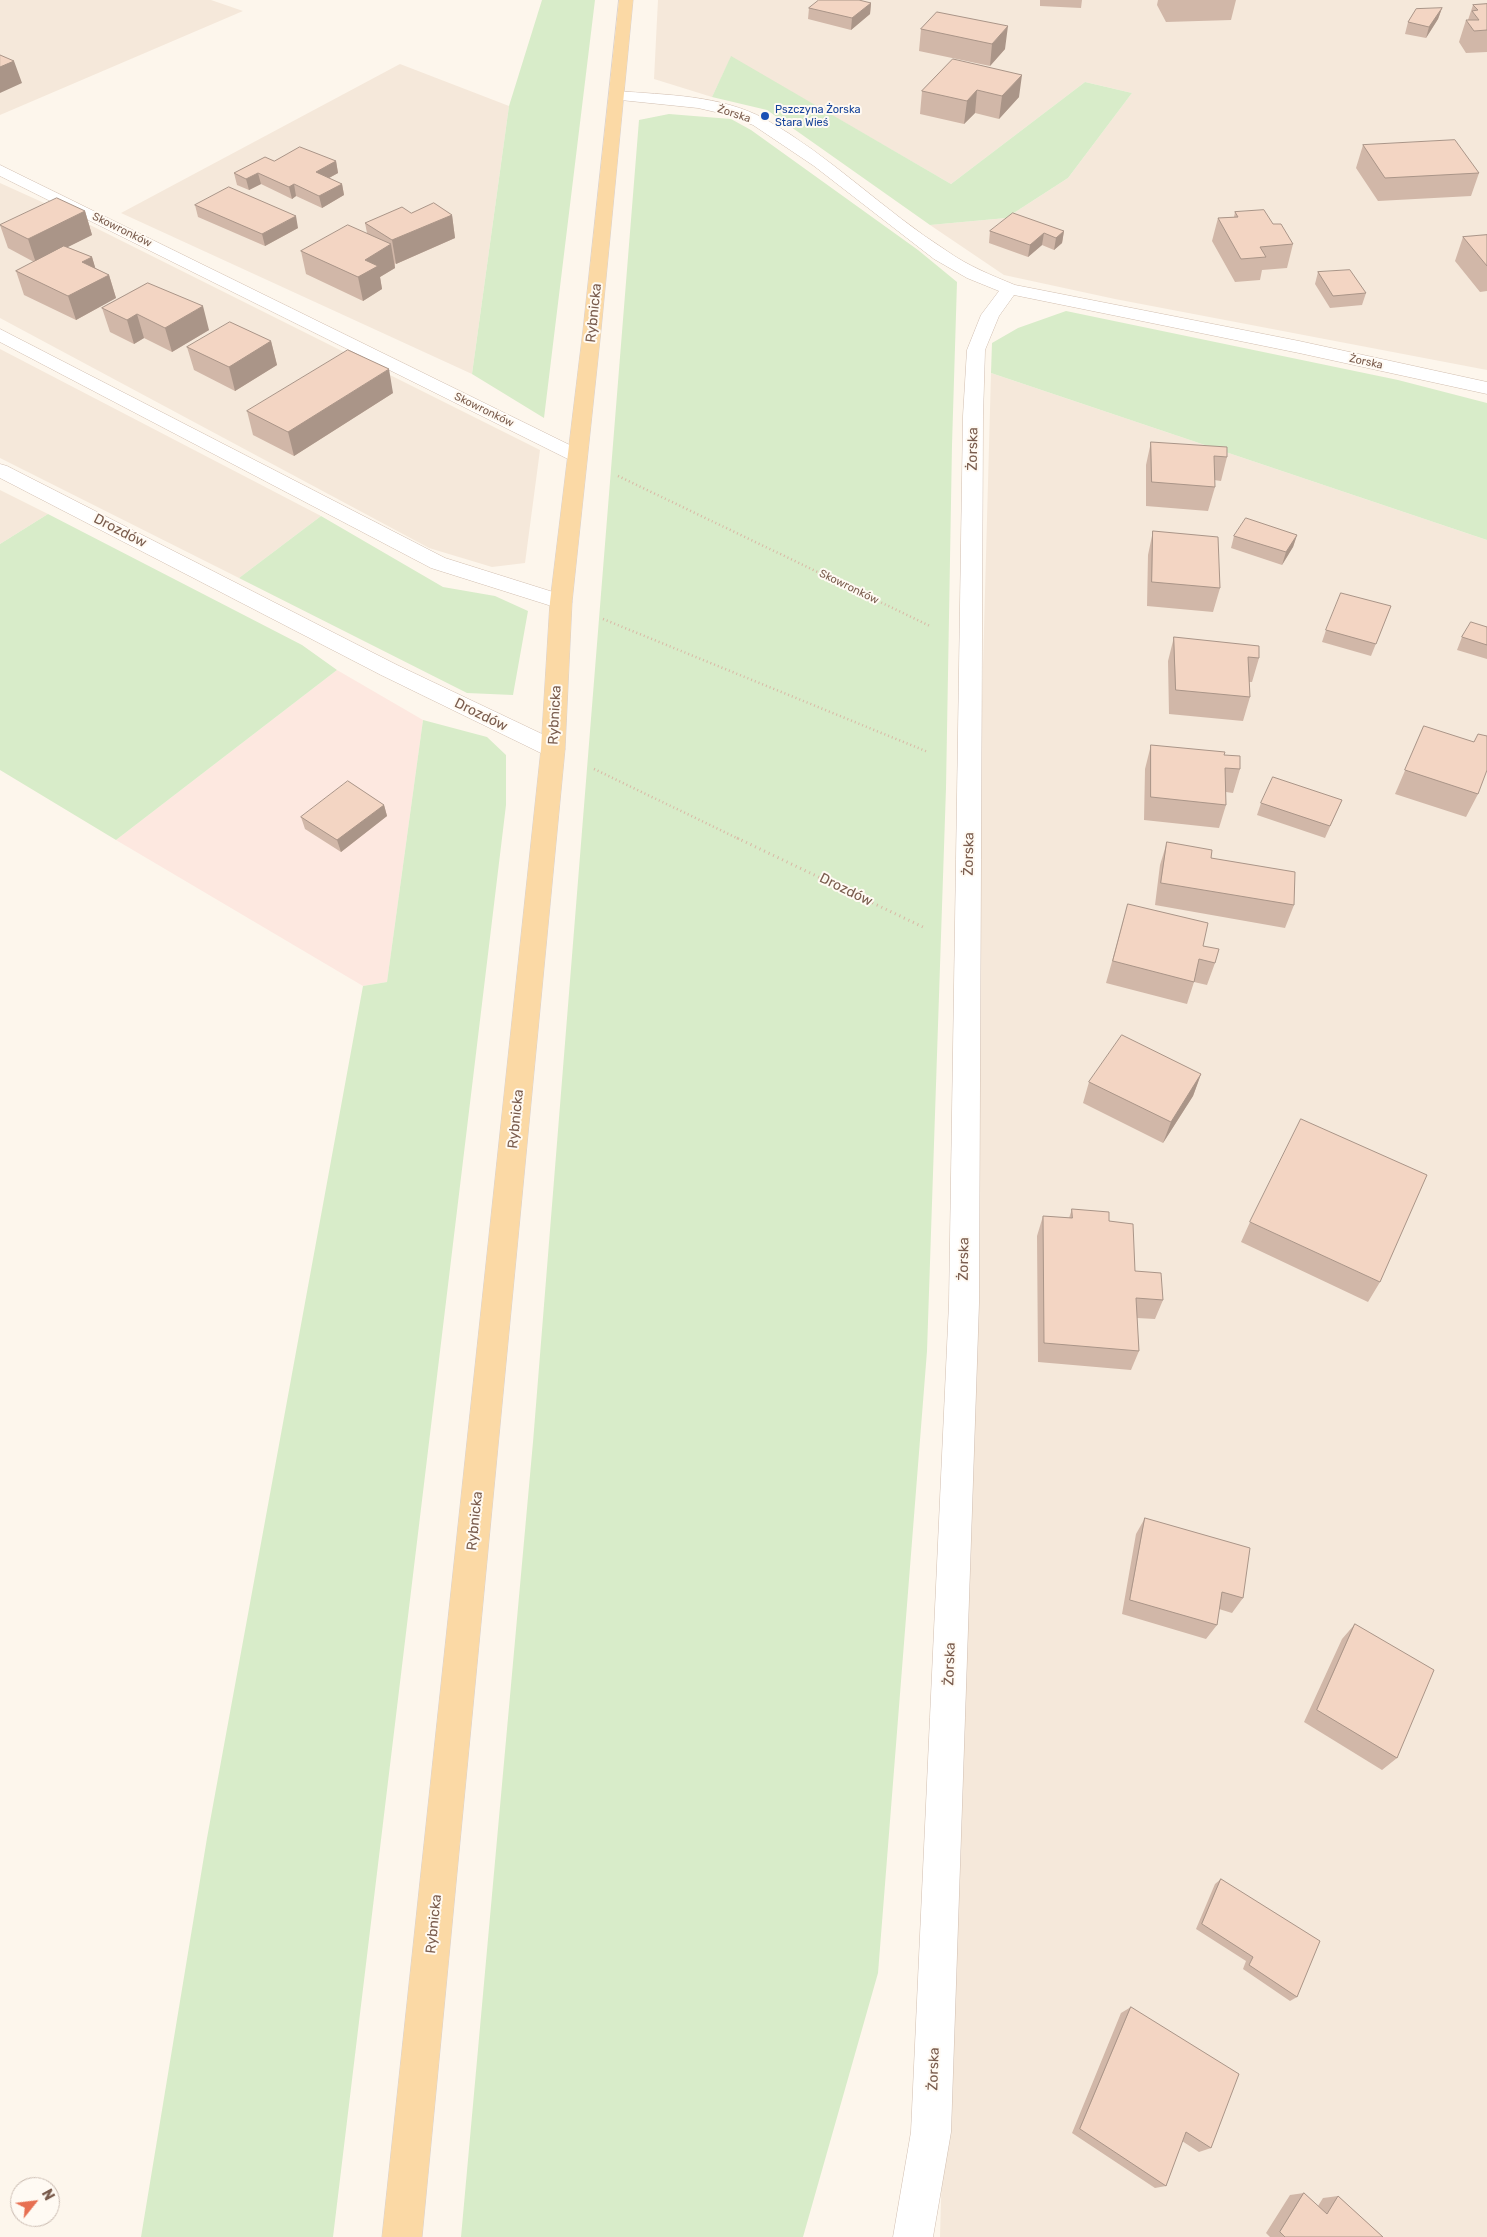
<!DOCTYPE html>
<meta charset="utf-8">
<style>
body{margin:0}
#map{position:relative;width:1487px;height:2237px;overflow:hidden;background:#fdf6ec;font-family:Rubik,sans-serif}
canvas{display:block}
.north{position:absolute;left:10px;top:2177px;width:50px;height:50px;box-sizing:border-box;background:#fffaf3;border:1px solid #cabbb1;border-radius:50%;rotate:61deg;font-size:14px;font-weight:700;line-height:20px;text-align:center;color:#7a5c4d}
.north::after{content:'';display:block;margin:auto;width:18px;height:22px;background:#e76f51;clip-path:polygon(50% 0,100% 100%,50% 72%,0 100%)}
</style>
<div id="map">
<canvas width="1487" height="2237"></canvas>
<div class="north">N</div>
</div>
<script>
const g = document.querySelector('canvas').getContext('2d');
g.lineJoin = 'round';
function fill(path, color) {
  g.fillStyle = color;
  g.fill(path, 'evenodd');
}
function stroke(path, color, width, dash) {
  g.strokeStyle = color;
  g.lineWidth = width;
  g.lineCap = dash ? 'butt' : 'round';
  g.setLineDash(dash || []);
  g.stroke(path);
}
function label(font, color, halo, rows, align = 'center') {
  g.font = font + ' Rubik,sans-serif';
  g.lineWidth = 4;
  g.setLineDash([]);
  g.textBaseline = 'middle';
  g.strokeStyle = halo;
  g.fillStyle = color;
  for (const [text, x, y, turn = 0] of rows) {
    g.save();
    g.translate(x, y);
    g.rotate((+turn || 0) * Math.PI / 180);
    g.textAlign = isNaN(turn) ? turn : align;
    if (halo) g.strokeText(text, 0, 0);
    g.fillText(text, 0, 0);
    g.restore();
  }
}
fill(new Path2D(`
 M0 0H211L243 11 0 115Z
 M658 0H1487V370L1115 299 1004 275 930 225 1006 218 1068 178 1132 93 1085 82 951 184 731 57 712 97 654 79Z
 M400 64 509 106 472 374 121 213Z
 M0 183 64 212 540 450 525 563 492 567 429 548 0 318Z
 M0 349 321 516 239 578 0 458Z
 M991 373 1487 540V2237H940Z
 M0 490 48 514 0 544Z`), '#f5e8da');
fill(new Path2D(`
 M337 670 423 720 387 982 363 986 116 840Z`), '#fde8e0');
fill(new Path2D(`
 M542 0H595L544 418 472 374 509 106Z
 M731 56 951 184 1085 82 1132 93 1068 178 1006 218 930 225 767 110 712 97Z
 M669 114 731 119 751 130 918 250 957 282 952 445 946 788 927 1351 878 1973 803 2237H461L533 1442 639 120Z
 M1066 311 1398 380 1487 403V540L991 373 992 343 1018 328Z
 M48 514 302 645 337 670 116 840 0 770V544Z
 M321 516 443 587 495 596 528 611 513 695 467 693 239 578Z
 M423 720 487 737 506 755V805L333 2237H141L207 1838 363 986 387 982Z`), '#d8ecc9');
const minor = new Path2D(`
 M617 91C666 95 721 95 765 119 831 156 884 211 947 251 968 266 991 275 1015 285L1299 341 1487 382V394L1299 353 1014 295 999 316 985 350 983 416 979 1303 951 2132 933 2237H893L911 2132 949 1303 963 416 967 350 981 315 999 291 967 278 934 259 814 166 753 125 724 114 698 108 611 99 609 96 611 93Z
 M0 165 584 452 587 456 584 460 577 462 570 460 0 176Z
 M0 329 445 558 569 597 572 602 569 607 561 609 431 568 0 342Z
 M0 464 7 466 397 665 561 743 565 749 561 755 553 757 545 755 381 675 0 478Z`);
const major = new Path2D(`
 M619 0H633L601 330 572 602 565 749 422 2237H382L541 749 550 602 583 330Z`);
stroke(minor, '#d1beb0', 1);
stroke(major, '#dad1cd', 1);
stroke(new Path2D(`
 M618 476 930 626
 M603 619 928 752
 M594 769 739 839`), '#d9b8a5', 2.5, [1, 3]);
stroke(new Path2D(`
 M737 838 925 928`), '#d9b8a5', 3, [1, 4]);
fill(minor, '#fff');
fill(major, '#fbd9a5');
fill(new Path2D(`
 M1040 0H1082L1081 8 1040 6Z
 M1158 0H1236L1231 20 1166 22 1157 5Z
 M871 3 870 14 851 30 808 19 809 8Z
 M1487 4V52L1466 53 1459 42 1466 20H1468L1473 5Z
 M1442 8 1438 19 1426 38 1405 34 1408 22Z
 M937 12 1005 49 990 66 919 51 921 29Z
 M953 59 1019 97 999 119 975 113 964 124 920 114 922 91Z
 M1363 145 1479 173 1471 196 1378 201 1356 168Z
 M274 161H336L338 173 329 178 342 184 344 195 322 208 296 196 292 199 261 184 249 190 237 185 234 173Z
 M195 205 298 228 265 246 198 217Z
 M85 211 92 235 67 247 92 257 95 268 109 275 116 298 76 320 24 295 16 271 34 262 8 248 0 225Z
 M1235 212 1273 224 1293 244 1287 268 1262 270 1260 280 1235 282 1212 241 1218 218 1234 217Z
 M411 213 452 215 455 238 396 264 395 263V268L380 277 382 289 363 301 306 274 301 251 367 233 365 223Z
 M990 231H1064L1062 243 1054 250 1042 245 1028 257 989 243Z
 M1487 235V291L1480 292 1455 261 1463 237Z
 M1318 272 1366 293 1362 305 1330 308 1315 284Z
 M148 283 209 330 172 352 144 338 134 344 110 332 102 308Z
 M271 341 277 365 235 391 194 370 187 347Z
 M393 393 294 456 253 435 247 411Z
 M1151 442 1227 457 1221 481 1214 480 1215 487 1208 511 1146 506V465Z
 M1153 531 1220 588 1213 612 1147 606 1148 555Z
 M1297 535 1293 547 1282 565 1231 548 1234 536Z
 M1391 606 1371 656 1322 642 1326 630Z
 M1487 627V659L1457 650 1462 637Z
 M1174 637 1259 658 1252 682H1249L1250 697 1243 721 1169 714 1168 661Z
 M1424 726 1478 794 1466 817 1395 794Z
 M1151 745 1224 755 1240 769 1233 793 1226 792V805L1219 828 1144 820 1145 769Z
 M1342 800 1325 838 1257 815 1261 803Z
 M384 805 387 816 341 852 305 829 301 817Z
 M1167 842 1211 858 1294 905 1285 928 1155 905 1160 865Z
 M1128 904 1215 963 1207 985 1194 982 1187 1004 1106 983Z
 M1201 1074 1193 1096 1163 1143 1083 1103 1089 1082Z
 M1072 1209 1109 1221 1135 1271 1163 1300 1155 1319 1137 1318 1139 1351 1131 1370 1038 1362 1037 1236 1043 1216 1069 1218Z
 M1250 1222 1380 1282 1368 1302 1241 1242Z
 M1145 1518 1243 1598 1232 1613 1219 1609 1217 1625 1206 1639 1122 1614 1136 1534Z
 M1355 1624 1397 1758 1382 1770 1304 1722 1342 1639Z
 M1221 1879 1297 1997 1290 2001 1243 1969 1246 1961 1196 1929 1215 1884Z
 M1131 2007 1211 2148 1199 2152 1182 2141 1166 2186 1155 2188 1072 2133 1121 2013Z
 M1304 2193 1318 2206 1323 2198 1338 2196 1383 2237H1270L1266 2233 1290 2195Z`), '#d1b7a8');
fill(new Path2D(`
 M871 3 870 14 851 30 852 18Z
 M1442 8 1438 19 1426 38 1429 27Z
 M1008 26 1005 49 990 66 992 44Z
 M0 57 14 61 22 83 0 93Z
 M1022 75 1019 97 999 119 1002 96Z
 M977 90 975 113 964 124 967 101Z
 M336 161 338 173 318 184 316 172Z
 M258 173 261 184 249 190 246 179Z
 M294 184 296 196 292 199 289 187Z
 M342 184 344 195 322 208 319 196Z
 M85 211 92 235 36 263 28 239Z
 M452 215 455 238 396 264 392 240Z
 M296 216 298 228 265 246 262 234Z
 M1064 231 1062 243 1054 250 1056 238Z
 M1044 233 1042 245 1028 257 1030 245Z
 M391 244 395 268 380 277 382 289 363 301 358 277 365 260Z
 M92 257 99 280 109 275 116 298 76 320 68 296 82 262Z
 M203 306 209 330 172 352 165 328Z
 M137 314 144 338 134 344 127 320Z
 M271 341 277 365 235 391 229 367Z
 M389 369 393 393 294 456 288 432Z
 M1297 535 1293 547 1282 565 1286 552Z
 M384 805 387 816 341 852 337 840Z
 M1201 1074 1193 1096 1163 1143 1171 1122Z`), '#aa9588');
const building = new Path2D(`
 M819 0H859L871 3 852 18 809 8Z
 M1487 4V30L1474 31 1466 20H1479L1472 11 1478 10 1473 5Z
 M1442 8 1429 27 1408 22 1416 9Z
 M937 12 1008 26 992 44 921 29Z
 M0 55 14 61 0 67Z
 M953 59 1022 75 1002 96 977 90 967 101 922 91Z
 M1455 140 1479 173 1385 178 1363 145Z
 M300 147 336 161 316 172 342 184 319 196 294 184 289 187 258 173 246 179 234 173 265 157 274 161Z
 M229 187 296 216 262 234 195 205Z
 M57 198 85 211 28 239 0 225Z
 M434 203 452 215 392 240 365 223 402 207 411 213Z
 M1264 210 1273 224H1281L1293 244 1260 247 1266 257 1241 259 1218 218 1238 217 1235 212Z
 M1013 213 1064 231 1056 238 1044 233 1030 245 990 231Z
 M348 225 391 244 365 260 378 266 358 277 301 251Z
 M1487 235V266L1463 237Z
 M64 246 92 257 82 262 109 275 68 296 16 271Z
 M1350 270 1366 293 1333 296 1318 272Z
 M148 283 203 306 165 328 137 314 127 320 102 308Z
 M230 322 271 341 229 367 187 347Z
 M348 350 389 369 288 432 247 411Z
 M1151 442 1227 447V457L1214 456 1215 487 1152 482Z
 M1246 518 1297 535 1286 552 1234 536Z
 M1153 531 1218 537 1220 588 1152 582Z
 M1341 593 1391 606 1376 644 1326 630Z
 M1471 622 1487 627V645L1462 637Z
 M1174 637 1259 646V658L1248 657 1250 697 1176 690Z
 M1424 726 1474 742 1478 734 1487 736V770L1478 794 1405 770Z
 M1151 745 1225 752 1224 755 1240 756V769L1225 768 1226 805 1151 797Z
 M1273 777 1342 800 1330 826 1261 803Z
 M348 781 384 805 337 840 301 817Z
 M1167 842 1212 850 1211 858 1295 872 1294 905 1161 883Z
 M1128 904 1208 923 1203 946 1219 949 1215 963 1199 959 1194 982 1113 961Z
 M1122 1035 1201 1074 1171 1122 1089 1082Z
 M1301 1119 1427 1175 1380 1282 1250 1222Z
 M1072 1209 1109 1212V1221L1133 1224 1135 1271 1161 1273 1163 1300 1136 1298 1139 1351 1044 1343 1043 1216 1072 1218Z
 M1145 1518 1250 1548 1243 1598 1222 1592 1217 1625 1130 1600Z
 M1355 1624 1434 1670 1397 1758 1317 1710Z
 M1221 1879 1320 1941 1297 1997 1249 1965 1253 1957 1202 1924Z
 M1131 2007 1239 2074 1211 2148 1186 2132 1166 2186 1080 2129Z
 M1304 2193 1327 2214 1338 2196 1383 2237H1285L1280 2232Z`);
fill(building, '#f3d5c3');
stroke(building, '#aa9588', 1);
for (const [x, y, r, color] of [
 [765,116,5,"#1a4fb4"]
]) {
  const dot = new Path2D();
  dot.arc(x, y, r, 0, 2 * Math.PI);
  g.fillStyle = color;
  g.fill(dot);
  stroke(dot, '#fffaf3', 2);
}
label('11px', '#164399', '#fffaf3', [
 ["Pszczyna Żorska",775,110],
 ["Stara Wieś",775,123]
], 'left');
label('11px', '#7a5c4d', '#fffaf3', [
 ["Żorska",734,114,18],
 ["Skowronków",122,230,26],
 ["Żorska",1366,362,12],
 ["Skowronków",484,410,26],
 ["Skowronków",849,587,26]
]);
label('14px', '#7a5c4d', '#fffaf3', [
 ["Rybnicka",594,313,-84],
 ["Żorska",973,449,-89],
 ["Drozdów",120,531,27],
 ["Drozdów",481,715,26],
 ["Rybnicka",555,715,-87],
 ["Żorska",969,854,-89],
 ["Drozdów",846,890,26],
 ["Rybnicka",516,1119,-84],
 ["Żorska",964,1259,-89],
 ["Rybnicka",475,1521,-84],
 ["Żorska",950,1664,-88],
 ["Rybnicka",434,1924,-84],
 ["Żorska",934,2069,-88]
]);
</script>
